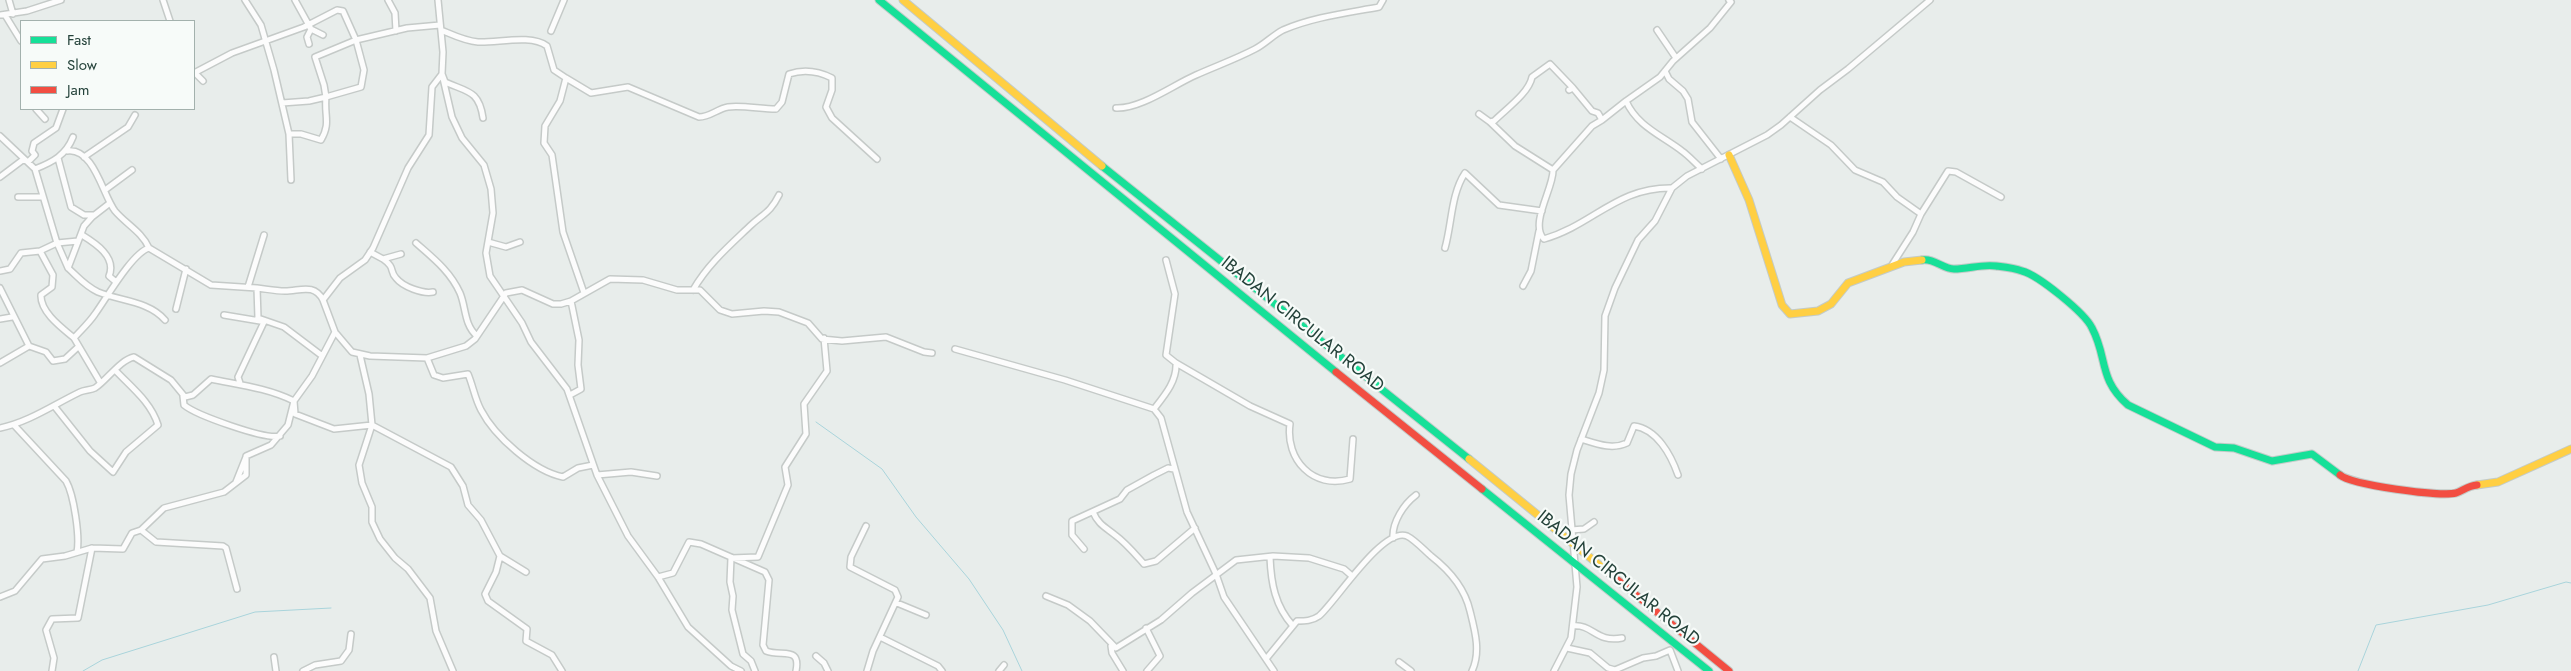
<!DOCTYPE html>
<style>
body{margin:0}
#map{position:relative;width:2571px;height:671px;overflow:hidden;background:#e8edeb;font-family:Jost,sans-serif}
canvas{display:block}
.legend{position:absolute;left:20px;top:20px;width:175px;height:90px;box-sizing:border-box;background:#f7fbf9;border:1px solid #a3b1ad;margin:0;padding:6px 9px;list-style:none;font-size:15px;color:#24423a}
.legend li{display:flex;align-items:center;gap:10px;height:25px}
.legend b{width:25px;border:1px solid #a3b1ad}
</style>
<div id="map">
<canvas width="2571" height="671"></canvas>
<ul class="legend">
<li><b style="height:6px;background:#16e098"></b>Fast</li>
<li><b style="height:6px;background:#ffcf43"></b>Slow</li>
<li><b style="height:6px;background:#f24e42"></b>Jam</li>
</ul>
</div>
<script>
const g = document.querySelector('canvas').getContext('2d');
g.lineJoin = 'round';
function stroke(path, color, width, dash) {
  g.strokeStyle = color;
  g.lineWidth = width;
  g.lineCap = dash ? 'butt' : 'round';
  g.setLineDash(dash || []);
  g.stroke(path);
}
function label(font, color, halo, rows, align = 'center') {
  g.font = font + ' Jost,sans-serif';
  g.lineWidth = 4.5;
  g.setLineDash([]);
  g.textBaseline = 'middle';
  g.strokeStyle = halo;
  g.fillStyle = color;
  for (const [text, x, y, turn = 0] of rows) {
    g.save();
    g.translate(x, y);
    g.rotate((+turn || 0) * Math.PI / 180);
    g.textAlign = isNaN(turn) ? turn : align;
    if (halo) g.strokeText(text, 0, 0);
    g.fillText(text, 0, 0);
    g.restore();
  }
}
stroke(new Path2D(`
 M816 422 882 469 916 517 969 579 1003 630 1022 671
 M83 671 102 660 255 612 331 608
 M2358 671 2376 625 2488 605 2566 582 2571 583`), '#a9d4db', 1);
const street = new Path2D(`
 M9 0 13 14
 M163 0 170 21
 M245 0 261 25 274 70 289 134 291 180
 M295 0 311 29 323 35
 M388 0 395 13 396 31
 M438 0 443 52 442 74 452 117 462 138 484 165 491 189 493 213 486 253 490 276 522 323 531 342 567 389 597 475 628 536 658 577 688 627 731 666 741 671
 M0 15 27 11 61 0
 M5 15 21 41
 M441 30C453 35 465 41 478 42 498 43 531 34 547 46L554 70 566 78 560 101 545 126 544 143 552 155 563 232 584 293
 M1657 30 1676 58
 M551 31 564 0
 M309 44 307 37 311 29
 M1665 71 1669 79 1683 91 1688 99 1692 122 1721 159
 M194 73 232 53 304 27 337 10 343 11 356 40 315 57 324 85 326 97 309 101 282 103
 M195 73 203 81
 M566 78 591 93 628 87 699 117C710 117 717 109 728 107 741 105 761 109 776 109L782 102 789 74C804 69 818 71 832 78V90L826 107 832 118 877 159
 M1626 101 1660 77 1673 61 1710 28 1731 2 1729 0
 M1116 108C1141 109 1173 85 1196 75 1216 66 1236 59 1255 49 1265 44 1273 35 1283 30 1313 17 1347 13 1379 7L1383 0
 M36 109 45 119
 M1479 114 1490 122 1515 146 1553 170C1554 187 1529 224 1544 239 1593 225 1617 187 1672 188
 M1790 117 1831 145 1855 170 1883 182 1897 197 1921 214 1913 232 1892 265
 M483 118C479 90 467 92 445 82L442 74 432 87 429 135 408 168 373 248 365 260 340 278 323 300 335 332 352 352 370 356 427 358 466 346 475 339 506 293 522 290 553 304H561L571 301 610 279 643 280 677 290H700L720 310 732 314 764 311 779 312 808 323 822 339 842 341 886 337 924 352 932 353
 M1602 120 1626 101C1637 126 1661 135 1682 151 1689 156 1695 163 1702 169
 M1490 122 1494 121C1506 109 1529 93 1532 77L1550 64 1573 88 1569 90
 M289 134H301L321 140C331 123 324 116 326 97L361 87 364 70 356 40 407 28 440 25
 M0 136 35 169 57 243 78 241
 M67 151C94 147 103 196 115 211 126 224 142 232 149 248L211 285 257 288 258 318 284 327 321 355
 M84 157 128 127 135 115
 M58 158 71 207 84 215H93
 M28 162 35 155 32 151 34 143 56 128 63 109
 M35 169C53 162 66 155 73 137
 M1553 170 1592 126 1602 120 1598 113 1592 111 1573 88
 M0 177 24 159
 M105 190 132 170
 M18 197H43
 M110 203 92 217 84 226 68 268C78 277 85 286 98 292 120 301 149 301 165 320
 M1921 214 1948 171 1956 172 2001 197
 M82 235C95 243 117 257 109 276L116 282
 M488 242 506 247 520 242
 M416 243C433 258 450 271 460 293 466 307 464 325 477 336
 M1445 248C1452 223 1451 194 1465 173L1499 205 1542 211
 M40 251 53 275 52 287 41 295C40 312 62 328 74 338
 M370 252 383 259 401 254
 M383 259C396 268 389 271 396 278 403 287 423 294 433 292
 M0 271 10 269 21 253 40 251 57 243 68 268
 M1523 286 1531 271 1539 231
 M248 287 264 235
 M0 288 29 346 46 352 53 361 65 359 78 347
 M257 288C266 289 276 291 285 291 300 291 314 283 323 300
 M693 290C708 264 729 246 750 226 764 213 770 213 779 195
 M176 309 186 269
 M224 315 260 321
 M0 319 12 317
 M955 349 1065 380 1154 409 1161 418 1187 512 1216 574 1224 597 1274 671
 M360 355 369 394 372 425 359 465 362 483 372 507V522L380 539 395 558 408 569 430 598 436 631 453 671
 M427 358 434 375 443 378 468 374C473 386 475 399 481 410 495 437 534 471 563 477L578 468 593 465
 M0 363 29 346
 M1176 363 1250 406 1290 424C1285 459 1313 490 1350 479L1353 439
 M100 382 74 338C81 330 89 323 95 314 106 299 132 253 149 248
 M240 383 238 377 264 322
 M570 395 581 389 578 365 579 340 571 301
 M183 396 184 405C196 415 265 440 280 436
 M55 407 90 451 113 472 126 452 158 425C151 402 131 387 115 370
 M1154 409C1165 395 1177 381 1176 363L1166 355 1175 294 1166 260
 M14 425 66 481C74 495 80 537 77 552
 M0 428C29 422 53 405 80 392 84 390 91 390 95 388 107 380 120 360 134 357L171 380 185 397 193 395 211 379C240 385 267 388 294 401L295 414 334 429 372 425 451 467 463 486 468 505 481 520 500 556 496 572 485 594 488 601 527 629 526 641 552 655 562 671
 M1581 439C1597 444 1612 450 1627 443L1634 426C1657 429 1671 455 1678 475
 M597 475 631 472 657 476
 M236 482 246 457
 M1093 512C1098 524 1105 527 1115 535 1126 543 1135 554 1144 564L1156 561 1195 528
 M866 526 851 557 850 567 895 590 898 597 873 651 867 671
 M141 530 156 542 223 546 226 548 237 589
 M1571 530 1584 529 1594 522
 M1393 538C1392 522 1404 504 1416 495
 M1084 549 1072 535V521L1120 499 1127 490 1154 475 1168 468 1174 469
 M500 556 526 572
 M1270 557C1271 583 1275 606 1293 626
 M658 577 673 573 689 542 701 544 765 572 769 580 763 645 766 651C782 657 801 646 796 671
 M1046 596 1068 605 1090 621 1116 648 1161 620 1192 593 1236 560 1273 556 1309 558 1344 569 1352 576
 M0 597 15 591 42 559 65 556 92 548 123 549 132 533 141 530 164 508 224 492 246 475V456L271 445 288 425 294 401 312 376 335 332
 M897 603 926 615
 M1573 626C1593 624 1596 643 1622 638
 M1146 628 1160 656 1147 671
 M880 637 938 666 942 671
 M1111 646 1112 653 1123 671
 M1567 648 1590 653 1608 668 1615 670 1643 658 1656 656 1670 650 1678 671
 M816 656 824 663 828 671
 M274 657 276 671
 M1266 659 1297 621C1305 621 1312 621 1319 616 1335 603 1383 526 1407 536 1415 540 1424 550 1431 556 1449 570 1465 589 1470 611 1475 631 1481 652 1472 671
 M1399 662 1411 671
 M52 671 54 658 46 630 52 619 78 618 92 548
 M303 671 315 665 341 661 349 650 351 634
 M755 671 751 661 743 654 732 610 733 596 730 582 731 558 758 557 788 485 785 467 806 434 804 404 827 371 824 338
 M999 671 1004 665
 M1554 671 1571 638 1577 587 1569 495 1571 474 1577 450 1599 393 1604 370 1605 316 1615 288 1638 240 1655 221 1672 188 1687 176 1767 135 1781 125 1820 90 1848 69 1930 0`);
const fast = new Path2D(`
 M879 0 1336 372
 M1102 166 1469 459
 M1922 260C1934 258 1943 269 1954 269 1969 269 1981 264 1996 266 2004 267 2014 268 2022 271 2038 275 2085 313 2092 328 2108 358 2098 379 2128 405L2215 447 2234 448 2272 461 2312 454 2340 475
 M1482 489 1709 671`);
const slow = new Path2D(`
 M903 0 1102 166
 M1729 155 1749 200 1782 305 1790 314 1818 311 1831 304 1848 283 1904 262 1922 260
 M1469 459 1609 573
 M2477 485 2498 482 2571 449`);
const jam = new Path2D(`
 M1336 372 1482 489
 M2340 475C2352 485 2440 497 2456 493 2464 490 2468 486 2477 485
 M1609 573 1729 671`);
stroke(street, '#c5cac8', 8);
stroke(fast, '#c3cbc8', 9);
stroke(slow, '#c3cbc8', 9);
stroke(jam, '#c3cbc8', 9);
stroke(street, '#fcfcfc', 5);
stroke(fast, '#16e098', 7);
stroke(slow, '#ffcf43', 7);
stroke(jam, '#f24e42', 7);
label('18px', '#24423a', '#f7fbf9', [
 ["IBADAN CIRCULAR ROAD",1302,325,39],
 ["IBADAN CIRCULAR ROAD",1618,579,39]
]);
</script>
